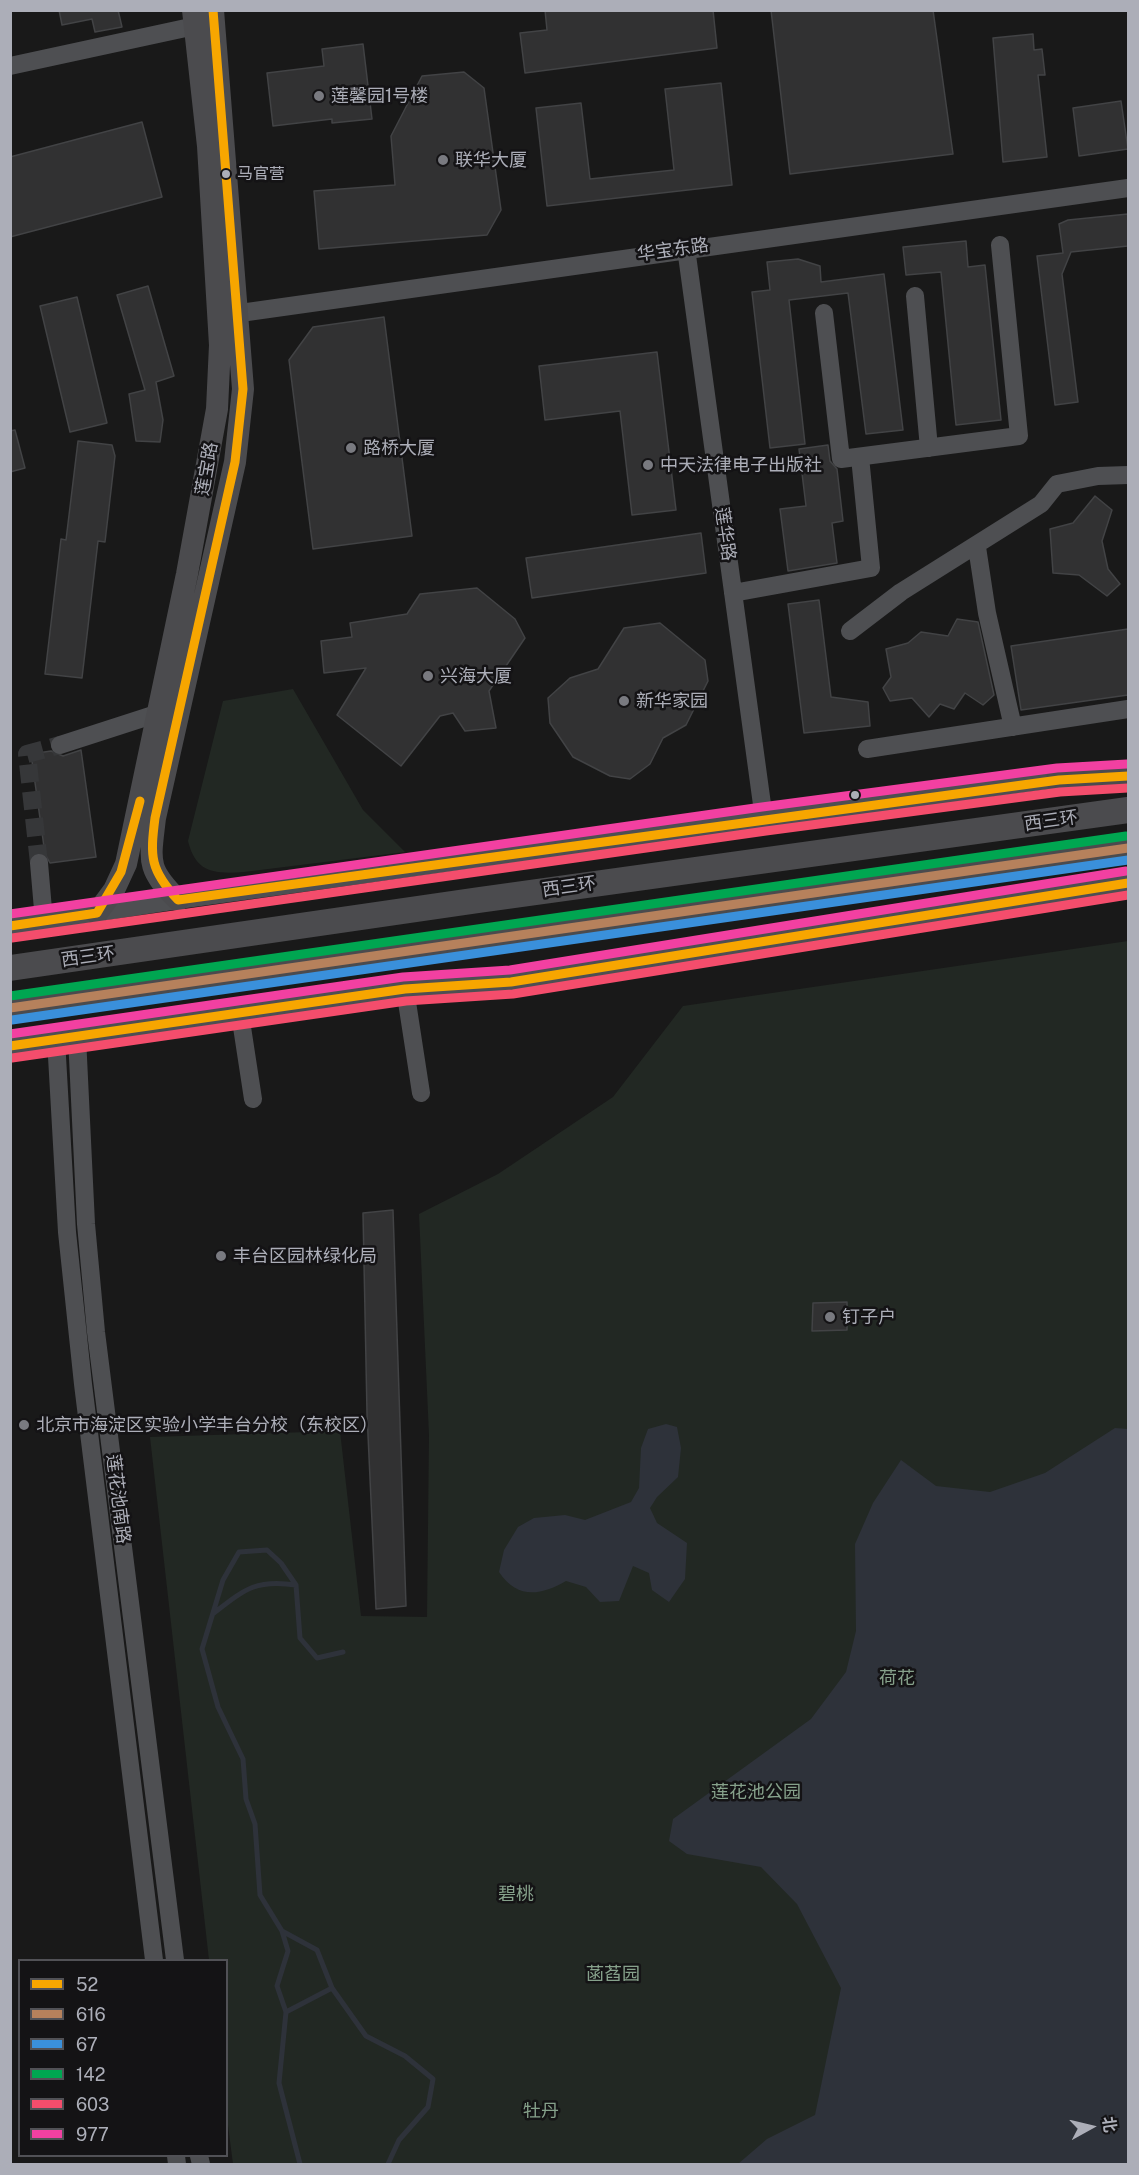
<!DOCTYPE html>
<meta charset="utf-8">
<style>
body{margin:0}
#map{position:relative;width:1139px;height:2175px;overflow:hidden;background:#191919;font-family:"Public Sans","Noto Sans SC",sans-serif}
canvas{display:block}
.frame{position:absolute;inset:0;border:12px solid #acaeb8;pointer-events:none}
.legend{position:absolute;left:18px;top:1959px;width:210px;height:198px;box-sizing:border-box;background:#141315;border:2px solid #515156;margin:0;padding:8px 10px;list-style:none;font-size:18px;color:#acaeb8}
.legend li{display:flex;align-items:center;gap:12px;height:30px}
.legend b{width:30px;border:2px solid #515156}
.north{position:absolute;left:1061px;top:2097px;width:60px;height:60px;-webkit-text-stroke:4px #141315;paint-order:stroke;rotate:82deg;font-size:16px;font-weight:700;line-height:24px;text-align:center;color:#acaeb8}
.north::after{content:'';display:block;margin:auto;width:21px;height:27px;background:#acaeb8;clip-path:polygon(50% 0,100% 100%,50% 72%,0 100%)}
</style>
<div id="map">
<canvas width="1139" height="2175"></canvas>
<div class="frame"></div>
<ul class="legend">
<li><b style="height:8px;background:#f7a600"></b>52</li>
<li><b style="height:8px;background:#b6815c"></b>616</li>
<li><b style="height:8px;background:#3a90db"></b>67</li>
<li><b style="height:8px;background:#00a651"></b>142</li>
<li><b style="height:8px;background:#f44d6c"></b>603</li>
<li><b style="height:8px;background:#f240a1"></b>977</li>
</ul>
<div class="north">北</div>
</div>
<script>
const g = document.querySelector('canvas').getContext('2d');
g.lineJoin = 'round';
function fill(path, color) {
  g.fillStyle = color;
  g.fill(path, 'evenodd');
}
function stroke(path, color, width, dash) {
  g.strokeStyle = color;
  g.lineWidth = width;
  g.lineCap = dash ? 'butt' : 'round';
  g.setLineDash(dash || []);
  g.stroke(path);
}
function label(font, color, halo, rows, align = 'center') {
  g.font = font + ' "Public Sans","Noto Sans SC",sans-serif';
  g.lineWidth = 5;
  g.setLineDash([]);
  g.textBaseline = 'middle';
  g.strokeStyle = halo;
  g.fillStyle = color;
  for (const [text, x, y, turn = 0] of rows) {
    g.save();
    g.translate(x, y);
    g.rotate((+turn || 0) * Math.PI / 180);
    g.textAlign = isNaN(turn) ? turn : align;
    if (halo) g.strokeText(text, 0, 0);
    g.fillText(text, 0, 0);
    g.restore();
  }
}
fill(new Path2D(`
 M293 689 363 810 405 852 244 872C214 874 196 873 188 841L223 701Z
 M1128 941V2164H233L226 2110V1960H209L150 1437 340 1431 361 1616 427 1617 429 1435 419 1214 498 1174 613 1097 683 1006Z`), '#222823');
fill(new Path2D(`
 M666 1424 677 1427 681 1448 678 1477 657 1497 650 1508 657 1523 687 1543 685 1579 669 1602 652 1590 649 1573 633 1566 619 1601 600 1602 586 1587 566 1581C540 1596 517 1599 499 1572L504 1550 518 1527 534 1518 565 1515 585 1520 631 1502 639 1488 641 1448 648 1429Z
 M1115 1428 1128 1429V2164H738L767 2139 815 2115 841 1988 797 1904 761 1867 687 1854 669 1841 673 1819 811 1719 846 1672 856 1631 855 1544 873 1503 901 1460 936 1486 990 1492 1045 1473Z`), '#2e323a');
stroke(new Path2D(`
 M214 1613C245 1589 256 1579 296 1585
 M282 1931 288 1951 277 1986 286 2012 279 2083 300 2164
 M332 1988 317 1950 282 1931 260 1895 255 1824 246 1799 243 1759 218 1707 202 1649 223 1580 239 1552 267 1550 281 1563 296 1585 300 1638 317 1658 343 1652
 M286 2012 332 1988 366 2036 405 2056 433 2079 428 2107 399 2140 388 2164`), '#2e323a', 5);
const building = new Path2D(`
 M59 10H118L122 27 95 32 92 19 62 25Z
 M545 10H713L717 48 525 73 520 33 547 30Z
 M771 10H933L953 154 790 174Z
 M1033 34 1034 50 1042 49 1045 75H1038L1047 157 1003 162 993 38Z
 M363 44 372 119 332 123V119L273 126 267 73 324 66 322 49Z
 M464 72 484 88 501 210 487 235 319 249 314 191 395 185 391 136 422 76Z
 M721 83 732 185 547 206 536 108 581 103 590 179 674 170 665 89Z
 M1121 101 1128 149 1079 156 1073 108Z
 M142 122 162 197 10 237V157Z
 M1128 214V246L1071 252 1062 274 1078 402 1055 405 1037 256 1063 253 1059 224 1068 220Z
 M966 241 968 267 985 265 1001 420 956 425 941 272 906 275 903 247Z
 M798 259 820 266 821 282 884 274 903 430 866 434 848 293 789 300 805 444 770 448 752 292 770 290 767 262Z
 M148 286 174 376 156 382 163 420 160 442 136 441 129 394 145 390 117 295Z
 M77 297 107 423 70 432 40 306Z
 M384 317 412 536 313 549 289 360 313 327Z
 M657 352 676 510 632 515 620 411 545 420 539 366Z
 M15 430 25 468 10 472V431Z
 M78 441 112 445 115 456 105 542 98 541 82 678 45 674 61 539 66 540Z
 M828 445 830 461 837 469 843 521 832 523 837 563 788 571 780 509 806 506 799 449Z
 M1095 496 1112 510 1102 541 1108 569 1120 584 1107 596 1079 575 1053 573 1050 529 1073 523Z
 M701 533 706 573 532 598 526 558Z
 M477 588 515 619 525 638 489 691 496 728 465 731 453 713 440 716 401 766 337 715 366 668 324 673 321 641 352 637 350 623 407 614 420 594Z
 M819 600 831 697 868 702 870 726 804 733 788 604Z
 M957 619 978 622 994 695 983 705 965 693 954 709 940 704 929 717 912 698 890 701 883 688 891 677 886 649 908 643 921 632 948 636Z
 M660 623 705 660 708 681 686 725 663 738 650 764 630 779 610 776 573 757 550 723 548 698 570 678 598 669 624 628Z
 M1128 629V695L1021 710 1011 646Z
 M81 750 96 857 50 863 45 854 31 754 51 751 63 756Z
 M393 1210 406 1606 376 1609 367 1413 363 1213Z
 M847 1302V1330L812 1331 813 1303Z`);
fill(building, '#313132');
stroke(building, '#424345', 1.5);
stroke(new Path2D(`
 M39 863 27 754 60 745`), '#363739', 18, [18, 9]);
stroke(new Path2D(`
 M10 66 195 26
 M686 248 764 819
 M915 296 929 448
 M824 313 841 459 1019 436 1000 245
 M226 315 1128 188
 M977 547 987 613 1013 727
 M733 593 871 568 860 457
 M850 631 901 592 1041 504 1057 484 1098 476 1128 475
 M60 745 159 713
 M867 749 1128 709
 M39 863 44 921
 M10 926 178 900 1071 777
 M405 989 421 1093
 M240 1014 253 1099
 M77 1037 86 1224 96 1332 175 1960
 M56 1039 67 1232 83 1384 154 1960
 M10 1046 405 989 511 982 1128 883
 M176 2156 177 2164
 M199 2156 201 2164`), '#4e4f52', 18);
stroke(new Path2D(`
 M178 900C146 868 150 862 155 818L235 462 243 389 213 10
 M97 913 114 890 126 864 187 574 217 409 220 345 208 146 193 10`), '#4b4b4e', 22);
stroke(new Path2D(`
 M1059 780 1128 776
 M10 968 479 900 1128 810
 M10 1008 1128 848`), '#4b4b4e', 26);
stroke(new Path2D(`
 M213 10 243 389 235 462 155 818C150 857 150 870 178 900L1059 780 1128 776
 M10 926 97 913 121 872 140 801
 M10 1046 405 989 511 982 1128 883`), '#f7a600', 9);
stroke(new Path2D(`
 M10 1008 1128 848`), '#b6815c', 9);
stroke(new Path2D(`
 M12 1020 1128 860`), '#3a90db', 9);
stroke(new Path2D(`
 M10 996 1126 836`), '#00a651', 9);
stroke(new Path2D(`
 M12 938 766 831 1060 792 1128 788
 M12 1058 406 1001 513 994 1128 895`), '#f44d6c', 9);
stroke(new Path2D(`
 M10 914 762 807 1057 768 1127 764
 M10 1034 403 977 510 970 1126 871`), '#f240a1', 9);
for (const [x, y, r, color] of [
 [319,96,6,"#797a80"],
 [443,160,6,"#797a80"],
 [226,174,5,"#acaeb8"],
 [351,448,6,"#797a80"],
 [648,465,6,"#797a80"],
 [428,676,6,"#797a80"],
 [624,701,6,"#797a80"],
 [855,795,5,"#acaeb8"],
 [221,1256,6,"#797a80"],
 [830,1317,6,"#797a80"],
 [24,1425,6,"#797a80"]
]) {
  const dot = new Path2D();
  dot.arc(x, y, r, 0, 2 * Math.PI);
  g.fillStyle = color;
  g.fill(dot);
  stroke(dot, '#141315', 2);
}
label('16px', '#acaeb8', '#141315', [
 ["马官营",237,174]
], 'left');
label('18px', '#acaeb8', '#141315', [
 ["莲馨园1号楼",331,96],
 ["联华大厦",455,160],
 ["路桥大厦",363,448],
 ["中天法律电子出版社",660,465],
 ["兴海大厦",440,676],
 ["新华家园",636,701],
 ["丰台区园林绿化局",233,1256],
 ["钉子户",842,1317],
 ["北京市海淀区实验小学丰台分校（东校区）",36,1425]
], 'left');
label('18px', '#acaeb8', '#141315', [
 ["华宝东路",673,250,-8],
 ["莲宝路",207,469,-80],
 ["莲华路",725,534,82],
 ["西三环",1051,821,-8],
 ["西三环",569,887,-8],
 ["西三环",88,957,-8],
 ["莲花池南路",118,1499,83]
]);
label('18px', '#86a18b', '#141315', [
 ["荷花",897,1678],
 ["莲花池公园",756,1792],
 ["碧桃",516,1894],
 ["菡萏园",613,1974],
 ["牡丹",541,2111]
]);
</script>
